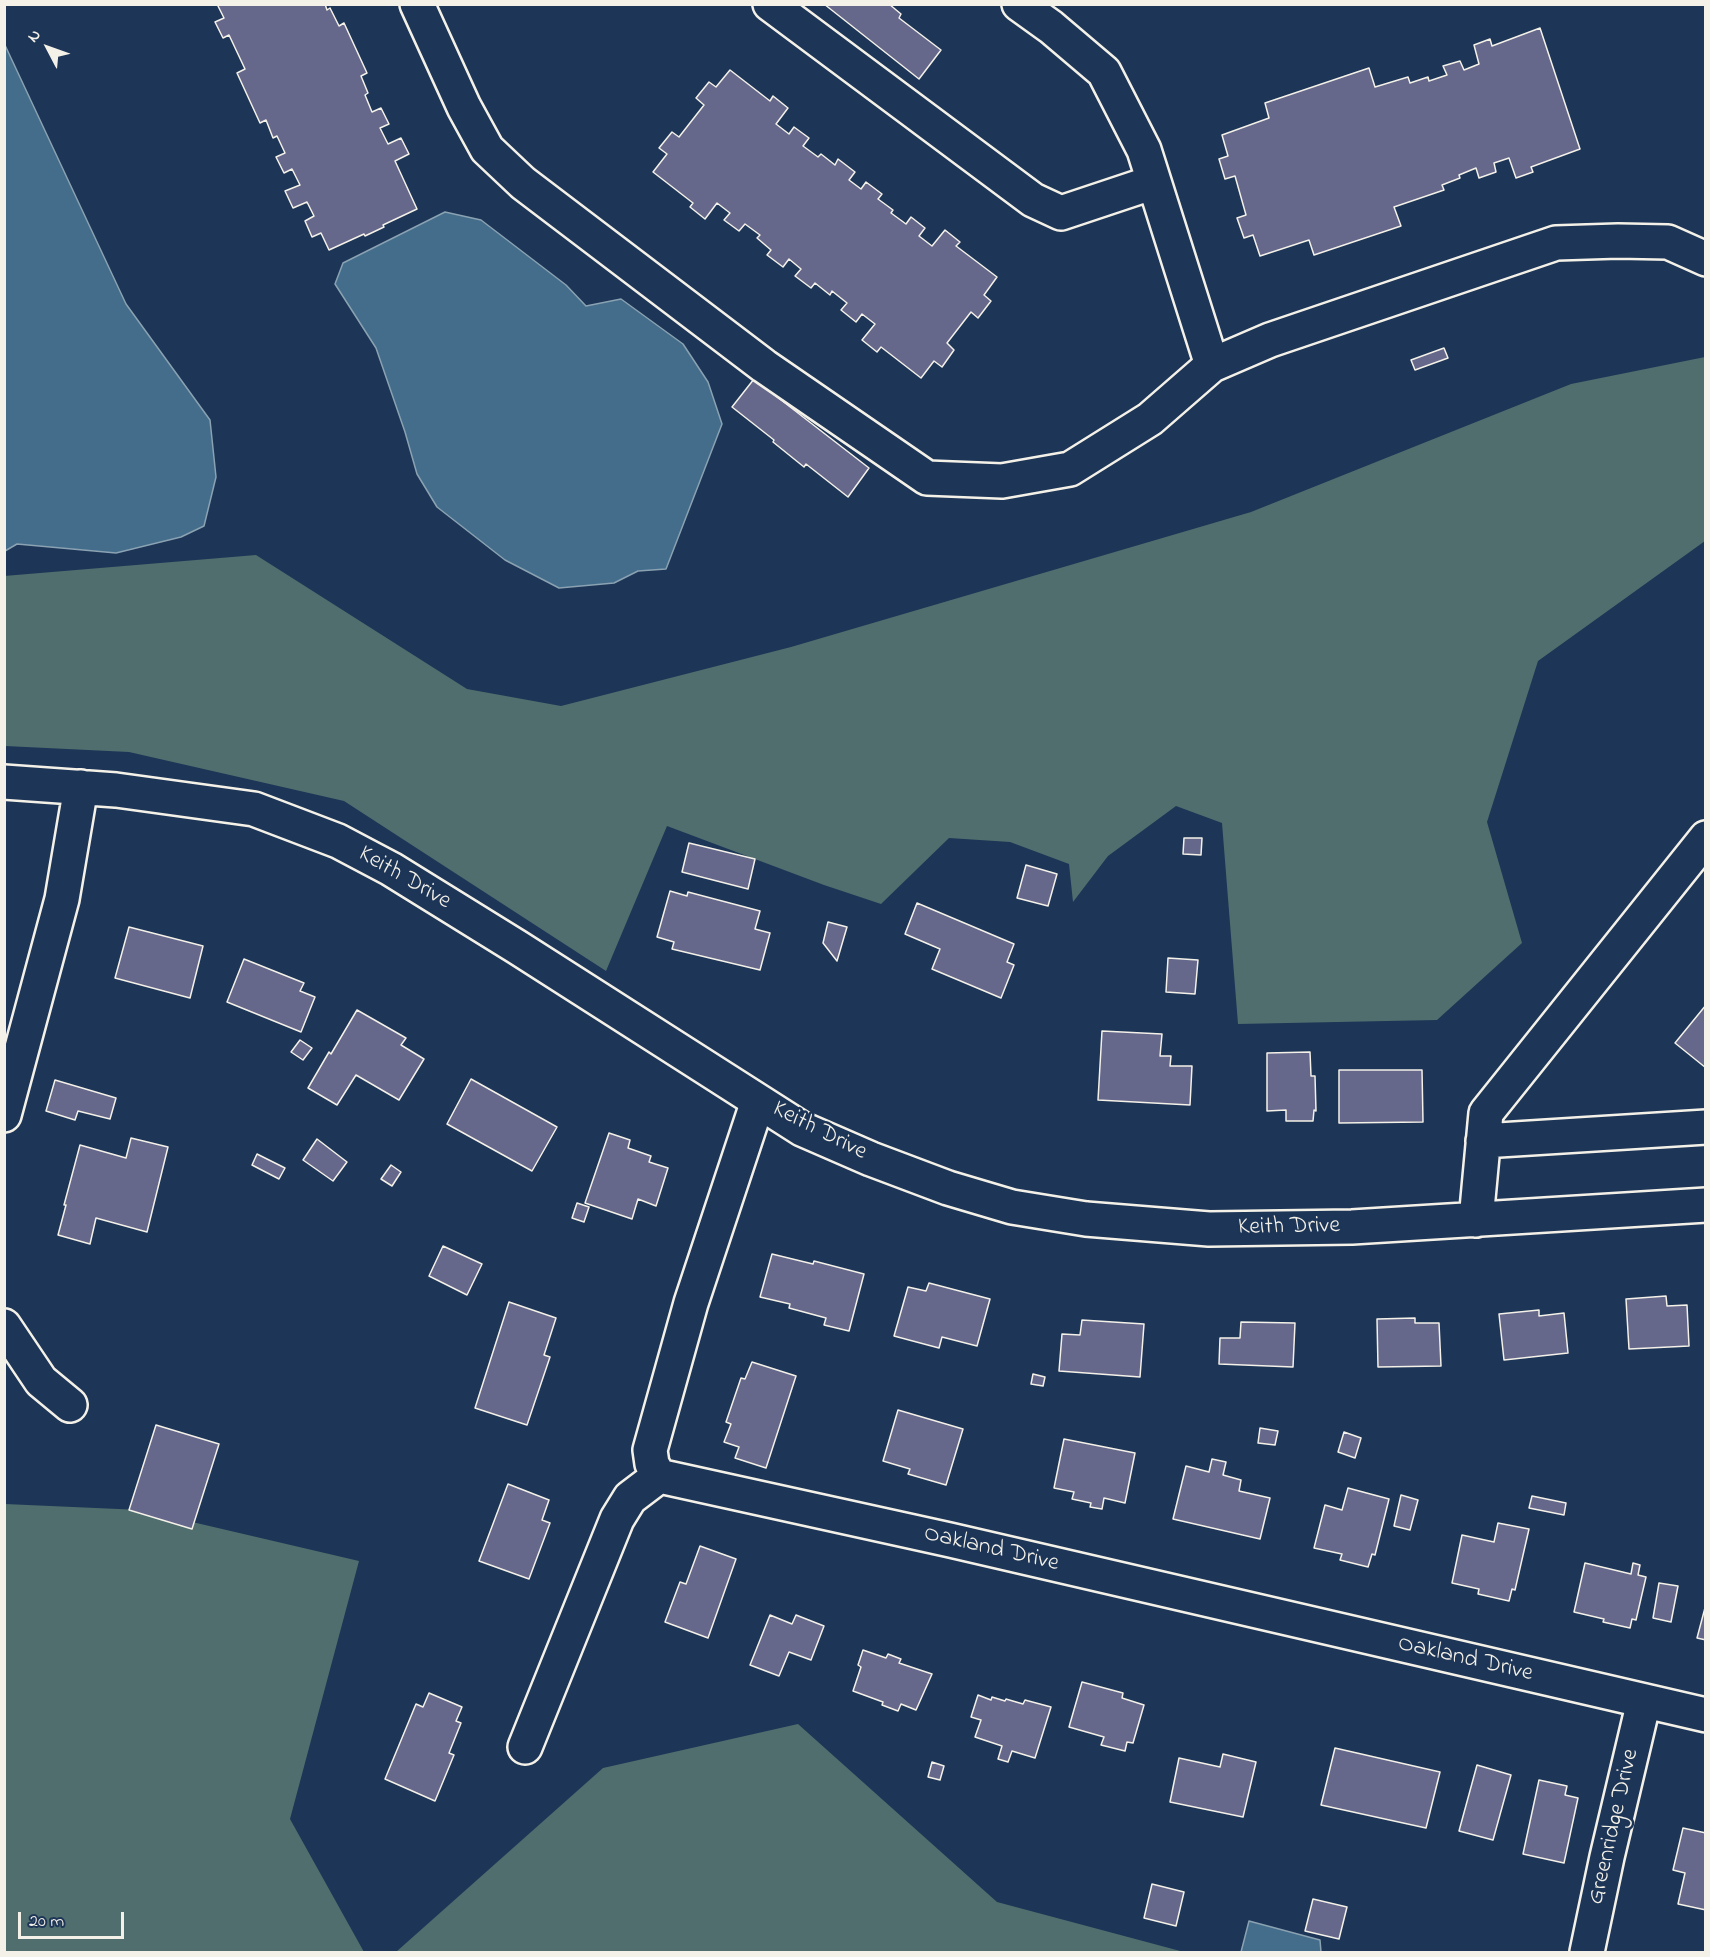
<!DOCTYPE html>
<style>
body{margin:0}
#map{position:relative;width:1710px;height:1957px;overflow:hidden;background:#1d3557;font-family:"Indie Flower",sans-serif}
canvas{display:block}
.frame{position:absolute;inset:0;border:6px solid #f4f1e8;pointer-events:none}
.north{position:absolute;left:18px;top:18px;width:60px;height:60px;-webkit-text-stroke:4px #1d3557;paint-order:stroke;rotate:311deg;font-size:16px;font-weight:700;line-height:24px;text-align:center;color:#f4f1e8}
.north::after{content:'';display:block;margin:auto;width:21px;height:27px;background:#f4f1e8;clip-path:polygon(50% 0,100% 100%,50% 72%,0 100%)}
.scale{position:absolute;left:18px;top:1912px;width:106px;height:27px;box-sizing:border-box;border:3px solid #f4f1e8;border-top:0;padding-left:8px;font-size:18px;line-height:21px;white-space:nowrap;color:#f4f1e8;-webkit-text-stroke:4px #1d3557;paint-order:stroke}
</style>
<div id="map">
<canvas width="1710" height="1957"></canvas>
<div class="frame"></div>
<div class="north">N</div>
<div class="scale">20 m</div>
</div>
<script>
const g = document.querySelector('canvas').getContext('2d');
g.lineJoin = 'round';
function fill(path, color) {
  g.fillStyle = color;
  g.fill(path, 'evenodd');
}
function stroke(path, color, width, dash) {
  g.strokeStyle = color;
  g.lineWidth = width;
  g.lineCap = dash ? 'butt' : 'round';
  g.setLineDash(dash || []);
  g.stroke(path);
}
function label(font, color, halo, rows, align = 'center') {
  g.font = font + ' "Indie Flower",sans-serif';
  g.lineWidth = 5;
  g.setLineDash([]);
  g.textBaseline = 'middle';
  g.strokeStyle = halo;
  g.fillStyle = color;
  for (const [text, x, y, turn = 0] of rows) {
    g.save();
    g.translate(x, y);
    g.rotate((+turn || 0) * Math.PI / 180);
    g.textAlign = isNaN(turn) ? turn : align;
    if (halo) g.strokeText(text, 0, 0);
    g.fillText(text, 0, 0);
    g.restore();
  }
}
fill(new Path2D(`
 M1705 357V541L1538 661 1487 822 1522 943 1437 1020 1238 1024 1222 823 1176 806 1108 856 1073 902 1069 864 1010 842 949 838 881 904 824 885 667 826 606 971 344 801 129 752 5 746 4 576 256 555 467 689 561 706 791 647 1251 512 1571 384Z
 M5 1504 141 1510 359 1561 290 1819 364 1952H5Z
 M798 1724 997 1902 1184 1952H396L603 1768Z`), '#4f6e6d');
const water = new Path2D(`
 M4 43 126 304 210 420 216 477 204 526 181 537 116 553 17 544 5 551Z
 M445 212 481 220 566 285 586 306 621 299 683 344 708 382 722 424 666 569 638 571 614 583 559 588 505 560 437 507 417 474 405 432 376 348 335 284 343 263Z
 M1249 1921 1320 1940 1321 1952H1241Z`);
fill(water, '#446d8c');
stroke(water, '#8aa2b1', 1.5);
const building = new Path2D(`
 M217 4H325L327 10 330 8 339 26 344 23 367 73 361 76 368 93 365 95 372 112 381 108 389 124 380 128 388 144 401 138 409 154 395 161 417 209 383 225 384 227 365 236 364 234 329 250 321 233 312 237 305 221 314 216 307 202 293 208 285 191 300 185 292 169 284 173 276 157 285 153 277 136 273 138 266 120 260 123 237 73 245 69 229 35 223 38 215 22 224 18Z
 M824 4H889L901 14 899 18 941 50 919 79Z
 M1540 28 1580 149 1531 167 1533 172 1516 178 1509 158 1494 163 1496 172 1479 178 1476 168 1459 175 1460 178 1442 185 1444 190 1394 207 1401 226 1314 255 1309 240 1260 256 1253 235 1244 238 1237 218 1246 215 1235 176 1225 179 1219 159 1228 156 1222 135 1269 118 1265 103 1369 68 1375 87 1408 77 1410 83 1428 77 1429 81 1447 75 1443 66 1460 61 1464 70 1479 64 1474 45 1490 39 1492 46Z
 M730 70 770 101 773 96 788 108 776 124 789 134 794 127 809 138 803 146 818 157 821 154 835 165 838 159 855 172 849 180 861 189 866 182 882 194 878 199 893 210 891 213 906 224 911 217 925 228 919 236 932 246 945 230 960 242 956 246 997 277 984 295 991 301 978 318 971 312 947 343 954 350 942 367 934 361 921 378 881 347 877 352 862 340 875 324 862 314 856 322 841 310 847 303 832 291 830 295 815 283 811 288 795 276 801 269 789 259 783 267 767 255 771 250 757 238 760 235 745 224 739 231 724 220 730 213 717 203 705 219 690 207 693 203 653 172 667 154 659 148 672 132 679 137 704 105 696 98 709 82 716 87Z
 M1444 348 1448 358 1415 370 1411 360Z
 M754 379 869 468 848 497 806 464 804 467 773 442 774 440 732 407Z
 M1184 838H1202L1201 855 1183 854Z
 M689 843 755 859 748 889 682 872Z
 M1026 865 1057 874 1048 906 1017 898Z
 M670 891 687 896 688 892 760 911 755 929 770 933 760 970 672 949 674 942 657 937Z
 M917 903 1014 944 1007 962 1014 965 1001 998 932 969 940 949 905 934Z
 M828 922 847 927 837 961 823 943Z
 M129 927 203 946 190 998 115 978Z
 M1168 958 1198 960 1195 994 1166 992Z
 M244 959 304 983 300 991 315 997 301 1032 227 1002Z
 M1706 1005V1068L1675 1043Z
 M357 1010 406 1038 401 1045 424 1059 399 1100 356 1075 337 1105 308 1088 329 1052 331 1054Z
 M1102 1031 1162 1034 1160 1056H1171L1170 1066H1192L1190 1105 1098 1100Z
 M300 1040 312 1048 303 1060 291 1052Z
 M1310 1052 1311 1076H1315L1316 1111 1314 1110 1313 1121H1286V1110L1267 1111V1053Z
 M1339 1070H1422L1423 1122 1339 1123Z
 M471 1079 557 1127 532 1171 447 1124Z
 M55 1080 116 1098 110 1119 78 1111 75 1120 46 1111Z
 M609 1133 630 1140 628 1148 651 1156 649 1162 668 1168 656 1206 638 1199 632 1219 585 1203Z
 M131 1138 168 1147 147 1232 96 1218 90 1244 58 1235 66 1205H64L80 1145 126 1158Z
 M317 1139 347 1162 333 1181 303 1160Z
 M257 1154 285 1168 279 1179 252 1165Z
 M391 1165 401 1172 392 1186 381 1179Z
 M577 1203 589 1207 584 1222 572 1218Z
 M443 1246 482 1264 467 1295 429 1276Z
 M772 1254 813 1264 814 1261 864 1274 849 1331 824 1325 826 1318 789 1308 790 1304 760 1297Z
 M929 1283 990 1299 977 1346 942 1337 939 1348 894 1336 908 1287 926 1291Z
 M1666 1296 1667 1306 1687 1305 1689 1346 1629 1349 1626 1299Z
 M509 1302 556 1318 544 1355 550 1357 527 1425 475 1408Z
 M1539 1310V1316L1564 1313 1568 1353 1504 1360 1499 1314Z
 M1415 1318V1323H1439L1441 1366 1378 1367 1377 1319Z
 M1082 1320 1144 1324 1140 1377 1059 1371 1062 1334 1080 1335Z
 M1241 1322 1295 1323 1293 1367 1219 1364 1220 1338H1240Z
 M752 1362 796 1376 766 1468 735 1458 739 1447 724 1442 731 1424 726 1422 741 1378 745 1379Z
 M1033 1374 1045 1377 1043 1386 1031 1384Z
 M898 1410 963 1429 946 1485 908 1474 910 1469 883 1461Z
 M156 1425 219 1444 192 1529 129 1510Z
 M1260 1428 1278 1431 1275 1445 1258 1443Z
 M1344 1432 1361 1438 1355 1458 1338 1452Z
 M1064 1439 1135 1453 1125 1503 1104 1498 1102 1509 1090 1507 1091 1503 1072 1499 1074 1492 1054 1488Z
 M1212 1459 1226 1462 1223 1475 1241 1480 1239 1491 1270 1498 1260 1539 1173 1519 1186 1466 1209 1472Z
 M508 1484 549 1500 542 1520 550 1523 529 1579 479 1561Z
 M1348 1488 1389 1499 1375 1555 1372 1554 1368 1567 1340 1560 1342 1554 1314 1548 1325 1505 1342 1510Z
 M1401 1495 1418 1500 1410 1530 1394 1526Z
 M1532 1496 1566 1503 1564 1515 1529 1508Z
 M1498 1523 1529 1529 1515 1590 1512 1589 1509 1601 1478 1594 1479 1589 1452 1583 1462 1535 1494 1542Z
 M700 1546 736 1559 708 1638 665 1622 680 1582 686 1584Z
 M1585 1563 1631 1574 1633 1563 1640 1565 1638 1575 1646 1577 1636 1620 1632 1619 1630 1628 1603 1622 1604 1619 1574 1612Z
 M1659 1583 1678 1586 1671 1622 1653 1618Z
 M1706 1604V1640L1697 1638Z
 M770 1615 792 1624 796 1615 824 1626 811 1660 789 1652 779 1676 750 1665Z
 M863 1650 886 1658 888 1654 901 1659 899 1663 932 1674 916 1710 901 1704 898 1711 882 1705 883 1702 853 1691 861 1667 858 1665Z
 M1082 1682 1123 1693 1122 1698 1144 1705 1133 1743 1127 1742 1125 1751 1101 1745 1104 1737 1069 1727Z
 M429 1693 462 1707 456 1721 461 1723 449 1753 454 1755 435 1801 385 1779 416 1704 423 1707Z
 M978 1695 991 1700 992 1697 1005 1701 1006 1699 1023 1704 1025 1700 1051 1707 1035 1758 1012 1751 1008 1762 998 1759 1002 1746 975 1737 981 1720 971 1717Z
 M1335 1748 1440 1772 1426 1828 1321 1805Z
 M1223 1754 1256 1762 1243 1817 1170 1802 1179 1758 1220 1767Z
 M932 1762 944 1766 940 1780 928 1777Z
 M1477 1765 1511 1775 1493 1840 1459 1831Z
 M1539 1780 1567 1786 1565 1795 1578 1798 1564 1863 1523 1854Z
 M1683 1828 1706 1833V1910L1678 1904 1685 1873 1673 1870Z
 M1152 1884 1184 1892 1176 1926 1144 1918Z
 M1313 1899 1347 1907 1339 1939 1305 1931Z`);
fill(building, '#65678b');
stroke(building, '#f4f1e8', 1.5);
const minor = new Path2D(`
 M417 4 464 107 487 149 523 183 764 366 927 478 1002 481 1070 469 1150 419 1212 365 1270 340 1556 243 1618 241 1668 242 1706 259
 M770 4 1033 200 1061 213 1154 182
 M1019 4 1051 27 1104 72 1144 150 1212 365
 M4 782 116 790 254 809 338 841 391 869 517 947 802 1129 871 1159 948 1188 1012 1207 1086 1219 1209 1229 1352 1227 1706 1205
 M758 1101 691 1303 650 1450 652 1464 659 1476 950 1540 1706 1715
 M4 1115 62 899 81 787
 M1483 1141 1706 1127
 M1476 1220 1486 1113 1706 838
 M4 1326 41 1381 70 1405
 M525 1747 617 1519 630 1498 659 1476
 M1587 1952 1607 1857 1644 1701`);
stroke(minor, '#f4f1e8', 38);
stroke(minor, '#1d3557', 33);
label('24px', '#f4f1e8', '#1d3557', [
 ["Keith Drive",404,879,30],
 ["Keith Drive",819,1132,27],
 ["Keith Drive",1289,1228,-1],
 ["Oakland Drive",991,1550,13],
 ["Oakland Drive",1465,1660,13],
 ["Greenridge Drive",1615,1827,-77]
]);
</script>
